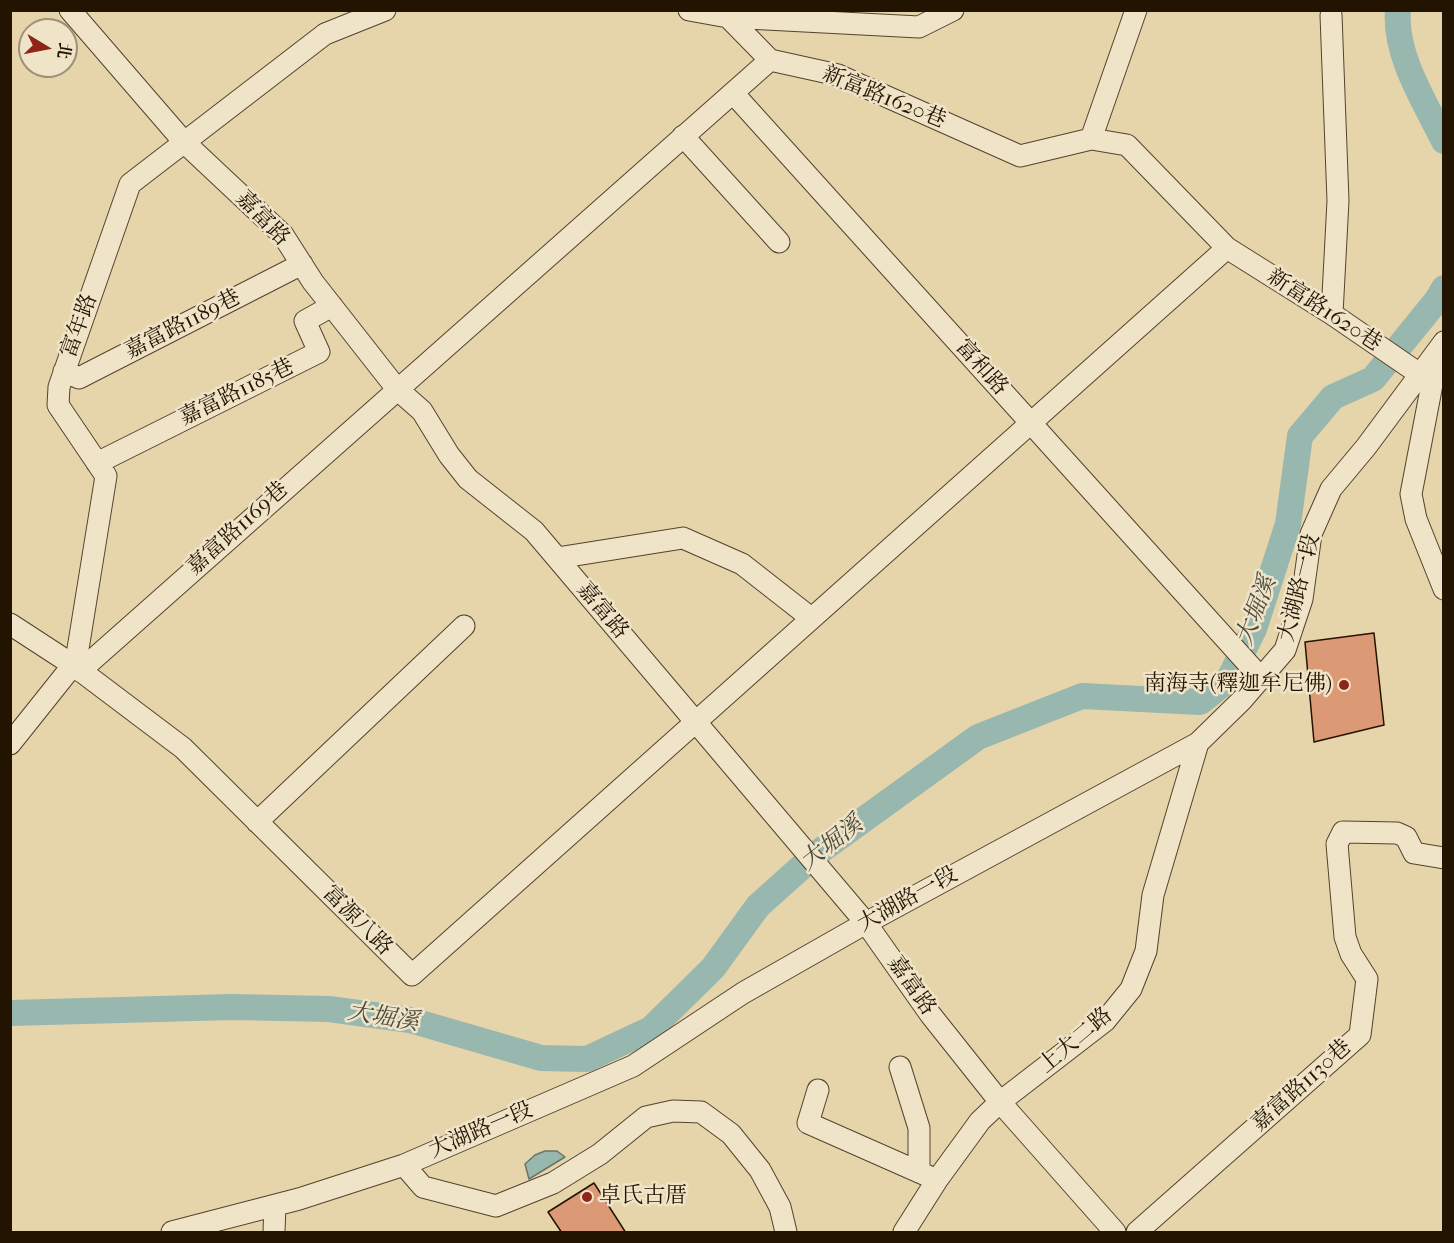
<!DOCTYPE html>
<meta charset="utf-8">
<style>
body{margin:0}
#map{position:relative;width:1454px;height:1243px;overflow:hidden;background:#e6d4ab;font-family:"IM FELL French Canon","Noto Serif TC",serif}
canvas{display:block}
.frame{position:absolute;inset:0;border:12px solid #231301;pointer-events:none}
.north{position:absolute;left:18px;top:18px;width:60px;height:60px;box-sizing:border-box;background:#efe3c8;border:2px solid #9d9078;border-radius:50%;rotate:100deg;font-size:16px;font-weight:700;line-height:24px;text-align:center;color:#231301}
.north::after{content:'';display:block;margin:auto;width:21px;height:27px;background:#8f2418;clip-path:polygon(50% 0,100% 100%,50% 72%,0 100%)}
</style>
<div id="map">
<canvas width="1454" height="1243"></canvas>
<div class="frame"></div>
<div class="north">北</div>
</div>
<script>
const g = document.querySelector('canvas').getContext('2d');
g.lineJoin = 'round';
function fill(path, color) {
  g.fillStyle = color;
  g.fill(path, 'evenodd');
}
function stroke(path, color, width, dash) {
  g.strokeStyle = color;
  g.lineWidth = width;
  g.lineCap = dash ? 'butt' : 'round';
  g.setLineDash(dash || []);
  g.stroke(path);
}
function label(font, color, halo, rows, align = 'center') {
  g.font = font + ' "IM FELL French Canon","Noto Serif TC",serif';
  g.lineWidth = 5;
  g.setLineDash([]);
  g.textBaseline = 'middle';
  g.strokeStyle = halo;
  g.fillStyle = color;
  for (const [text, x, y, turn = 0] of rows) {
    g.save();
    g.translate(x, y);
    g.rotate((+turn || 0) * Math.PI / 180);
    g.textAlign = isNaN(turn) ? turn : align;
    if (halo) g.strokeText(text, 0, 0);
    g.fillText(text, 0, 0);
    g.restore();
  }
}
const water = new Path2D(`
 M545 1151H557L565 1157 529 1179 525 1164 535 1155Z`);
fill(water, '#97b7af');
stroke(water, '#697569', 1.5);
stroke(new Path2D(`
 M1398 10C1394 55 1425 102 1444 141
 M10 1013 232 1007 329 1009 410 1020 541 1058 587 1059 651 1029 713 968 758 906 816 854 978 737 1082 696 1200 702 1229 679 1254 629 1288 524 1300 436 1333 397 1373 379 1437 300 1444 288`), '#97b7af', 26);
const building = new Path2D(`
 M1374 633 1384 725 1314 742 1305 642Z
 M594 1183 626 1233H562L548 1212Z`);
fill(building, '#db9975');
stroke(building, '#231301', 1.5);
const minor = new Path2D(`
 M70 10 184 142 283 235 313 282 397 389 422 411 449 455 468 479 534 531 866 923 930 1014 1000 1102 1115 1232
 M689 10 728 17 770 60 838 75 1020 156 1091 139 1127 145 1227 248 1332 314 1421 375
 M1331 15 1338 201 1332 314
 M728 17 919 27 953 10
 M733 93 1261 678
 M683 136 779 242
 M1091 139 1136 10
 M1437 358 1411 494 1416 519 1444 589
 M64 371 79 378 302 264
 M97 463 319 352 305 321 332 306
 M557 558 683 538 742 564 811 618
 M10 624 73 665 183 748 412 975 1227 248
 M80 671 770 60
 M10 744 73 665 77 655 106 476 58 405 59 387 130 184 325 34 385 10
 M257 822 464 626
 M900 1067 919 1128V1172
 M818 1090 808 1123 937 1180
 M404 1165 423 1187 496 1206 553 1183 600 1154 646 1117 673 1111 701 1112 731 1134 760 1170 780 1207 786 1232
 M172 1232 299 1199 404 1165 633 1066 743 993 866 923 1198 743 1242 700 1285 650 1302 599 1311 534 1331 489 1366 447 1444 342
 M274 1232 275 1205
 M904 1232 937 1180 980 1121 1000 1102 1105 1021 1131 989 1146 951 1153 895 1198 743
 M1137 1232 1360 1035 1367 979 1351 954 1345 937 1337 844 1343 832 1397 833 1406 837 1414 853 1444 858`);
stroke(minor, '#54432c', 23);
stroke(minor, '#efe3c8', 21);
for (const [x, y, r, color] of [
 [1344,685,6,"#8f2418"],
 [587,1197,6,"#8f2418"]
]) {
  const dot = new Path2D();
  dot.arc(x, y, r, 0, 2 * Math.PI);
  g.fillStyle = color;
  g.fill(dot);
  stroke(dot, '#efe3c8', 2);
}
label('22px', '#231301', '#efe3c8', [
 ["新富路1620巷",884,98,22],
 ["嘉富路",262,219,46],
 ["新富路1620巷",1324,311,33],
 ["嘉富路1189巷",183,325,-27],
 ["富年路",80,326,-70],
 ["富和路",981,368,48],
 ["嘉富路1185巷",237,393,-26],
 ["嘉富路1169巷",238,529,-42],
 ["大湖路一段",1300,588,-76],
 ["嘉富路",602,611,50],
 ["大湖路一段",908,900,-29],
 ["富源八路",357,921,45],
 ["嘉富路",911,986,55],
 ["上大二路",1076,1041,-40],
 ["嘉富路1130巷",1302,1086,-42],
 ["大湖路一段",481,1131,-23]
]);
label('22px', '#231301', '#efe3c8', [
 ["南海寺(釋迦牟尼佛)",1332,685],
 ["卓氏古厝",599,1197,"left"]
], 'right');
label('italic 24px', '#4c4c3e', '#efe3c8', [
 ["大堀溪",1257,611,-69],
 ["大堀溪",832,844,-38],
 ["大堀溪",383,1018,9]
]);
</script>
